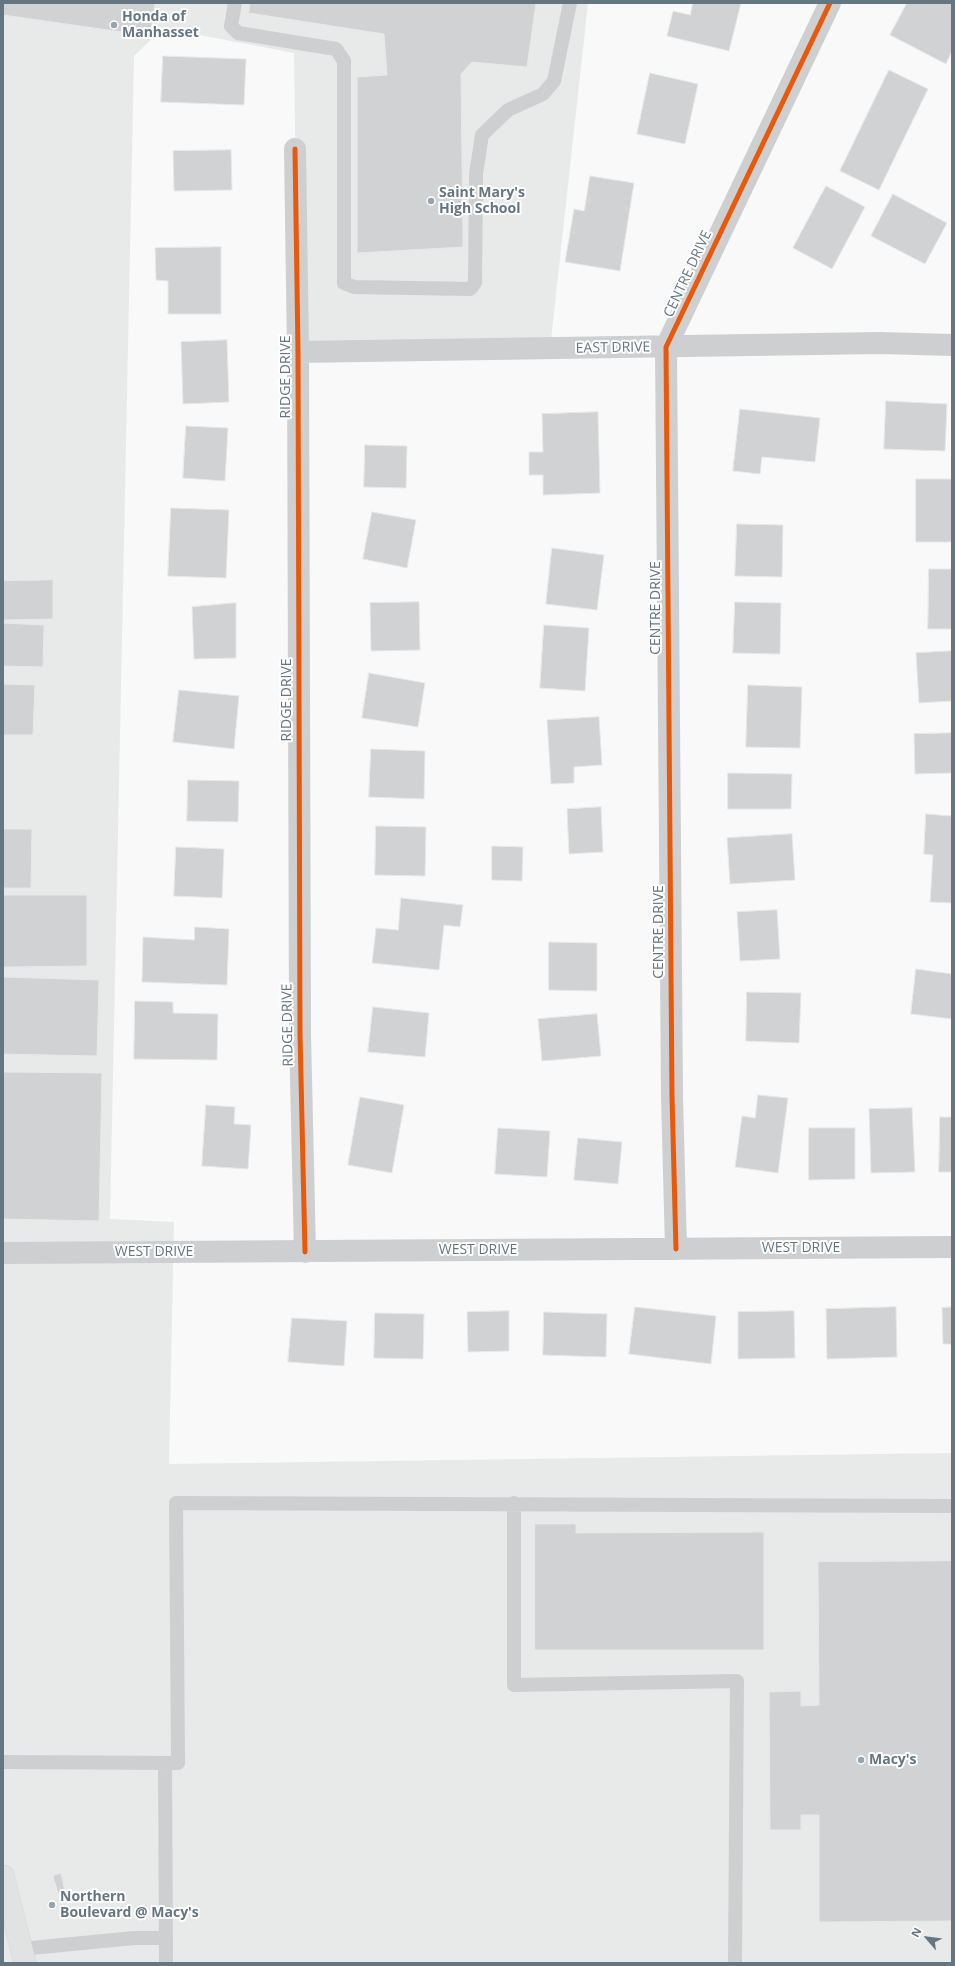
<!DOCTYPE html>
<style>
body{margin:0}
#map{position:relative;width:955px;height:1966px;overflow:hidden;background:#f9f9f9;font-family:"Open Sans",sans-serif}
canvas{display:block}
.frame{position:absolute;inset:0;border:4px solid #657683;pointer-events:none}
.north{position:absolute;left:907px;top:1918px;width:40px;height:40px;-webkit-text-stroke:3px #fff;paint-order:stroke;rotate:298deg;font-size:11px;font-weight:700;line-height:16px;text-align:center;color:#657683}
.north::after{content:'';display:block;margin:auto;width:14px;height:18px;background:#657683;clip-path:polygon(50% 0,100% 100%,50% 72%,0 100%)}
</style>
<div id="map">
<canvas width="955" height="1966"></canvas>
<div class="frame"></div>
<div class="north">N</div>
</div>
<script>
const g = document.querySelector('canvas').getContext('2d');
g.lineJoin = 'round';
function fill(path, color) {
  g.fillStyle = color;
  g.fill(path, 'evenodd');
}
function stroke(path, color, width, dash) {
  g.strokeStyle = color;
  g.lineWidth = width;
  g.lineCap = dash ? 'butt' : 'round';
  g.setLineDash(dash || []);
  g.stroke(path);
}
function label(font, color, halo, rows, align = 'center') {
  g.font = font + ' "Open Sans",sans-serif';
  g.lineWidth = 4;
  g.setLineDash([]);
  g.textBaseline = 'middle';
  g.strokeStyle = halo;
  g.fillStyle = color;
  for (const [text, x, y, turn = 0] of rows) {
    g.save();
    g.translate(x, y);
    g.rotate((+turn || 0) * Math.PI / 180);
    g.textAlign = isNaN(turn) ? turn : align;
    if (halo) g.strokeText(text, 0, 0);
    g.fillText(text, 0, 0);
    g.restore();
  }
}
fill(new Path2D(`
 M3 3H588L550 349 298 352 294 53 163 28 134 56 110 1219 174 1222 169 1464 952 1453V1963H3Z`), '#e8e9e9');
const building = new Path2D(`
 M3 3H155L150 36 3 15Z
 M250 3H536L527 67 472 62 461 74 463 247 357 253V77L387 75 384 34 249 13Z
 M693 3H741L729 51 667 36 673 11 690 15Z
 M907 3H952V51L946 64 890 35Z
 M163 56 246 59 244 105 161 102Z
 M889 70 928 89 879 190 840 171Z
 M650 73 698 84 685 144 637 134Z
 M231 150 232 190 174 191 173 151Z
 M590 176 634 183 620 271 565 262 574 209 584 211Z
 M826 186 865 207 832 269 793 248Z
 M893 194 947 223 925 264 871 236Z
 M221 247V314H168V281L156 280 155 248Z
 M227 340 229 402 183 404 181 342Z
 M886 401 947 404 945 451 884 449Z
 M740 409 820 418 815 462 762 457 760 474 733 471Z
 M598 412 600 493 543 495V475H529V452H543L542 414Z
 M186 426 228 428 225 481 183 478Z
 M365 445 407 446 406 488 364 487Z
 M916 479H952V542H916Z
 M171 508 229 510 226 578 168 576Z
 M372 512 416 520 407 568 363 559Z
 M737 524 783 525 782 577 735 576Z
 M552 548 604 555 597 610 546 604Z
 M929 569H952V629H928Z
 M53 580V619L3 620V581Z
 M419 602 420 650 371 651 370 603Z
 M735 602 781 603 780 654 733 653Z
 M236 603V658L194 659 192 607Z
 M3 623 44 625 43 667 3 666Z
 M544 625 589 628 585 691 540 688Z
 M952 651V701L919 703 916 653Z
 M369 673 425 683 418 727 362 718Z
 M3 684 35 685 33 735H3Z
 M748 685 802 687 800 748 746 747Z
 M179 690 239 696 234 749 173 742Z
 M599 717 602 765 574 767V783L551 784 547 720Z
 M952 733V773L915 774 914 734Z
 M371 749 425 751 424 799 369 797Z
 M728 773 792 774 791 809H728Z
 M188 780 239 781 238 822 187 821Z
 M601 807 603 852 569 854 567 809Z
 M926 814 952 816V903L930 902 933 855 924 854Z
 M376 826 426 827 425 876 375 875Z
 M3 829H32L31 888H3Z
 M792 834 795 880 730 884 727 838Z
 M492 846 523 847 522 881 492 880Z
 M176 847 224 849 222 898 174 896Z
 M3 895H87V966L3 967Z
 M401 898 463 905 460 927 444 925 439 970 372 963 376 928 398 930Z
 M777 910 780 959 740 961 737 912Z
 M195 927 229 929 227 985 142 982 143 937 194 940Z
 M549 942 597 943V991L549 990Z
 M916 969 952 974V1019L911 1014Z
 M3 977 99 980 97 1056 3 1054Z
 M747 992 801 993 799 1043 746 1041Z
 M135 1001 173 1002V1013L218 1014 217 1060 134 1059Z
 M373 1007 429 1013 425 1057 368 1052Z
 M597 1014 601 1056 542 1061 538 1019Z
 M3 1072 102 1073 99 1221 3 1219Z
 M758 1095 788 1098 778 1173 735 1167 742 1116 755 1118Z
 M360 1097 404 1105 392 1173 348 1165Z
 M206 1105 235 1107 234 1124 251 1125 248 1169 202 1166Z
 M912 1108 915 1172 871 1173 869 1109Z
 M940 1117H952V1172H939Z
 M498 1128 550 1131 547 1177 495 1174Z
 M809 1128H855V1179L809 1180Z
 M578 1138 622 1142 618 1184 574 1180Z
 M635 1307 716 1316 711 1364 629 1354Z
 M896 1307 897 1357 827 1359 826 1309Z
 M952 1307V1344H943L942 1308Z
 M509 1311V1351L468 1352 467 1312Z
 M794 1311 795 1358 738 1359V1312Z
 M544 1312 607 1314 606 1357 543 1355Z
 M375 1313 424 1314 423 1359 374 1358Z
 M292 1318 347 1321 344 1366 288 1362Z
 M535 1524H576V1533L764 1532V1650H535Z
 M952 1561V1921L819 1922V1815H801V1830H770L769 1692 801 1691V1706L819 1705 818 1562Z
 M61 1873 65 1891 58 1893 53 1876Z`);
fill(building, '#d0d2d3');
stroke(building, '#e8e8e8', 1);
const primary = new Path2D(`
 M3 1876 25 1963`);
stroke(primary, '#d5d6d7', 23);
stroke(new Path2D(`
 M235 3 231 26 238 33 336 49 344 61V283L354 287 470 289 475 283 476 174 482 135 508 110 543 94 554 81 570 3
 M514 1503V1685L737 1681 735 1963
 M3 1762 178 1763 176 1503 952 1506
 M165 1763 166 1963
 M21 1949 134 1938H166`), '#cecfd0', 14);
stroke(new Path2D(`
 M295 149 298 352 300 1034 305 1252
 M298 352 880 343 952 345
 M676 1249 672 1096 666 347 830 3
 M3 1253 952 1247`), '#cecfd0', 22);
stroke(primary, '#e1e2e2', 22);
stroke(new Path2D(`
 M295 149 298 352 300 1034 305 1252
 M676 1249 672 1096 666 347 830 3`), '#e8590c', 5);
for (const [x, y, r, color] of [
 [114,25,4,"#99a4ac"],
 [431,201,4,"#99a4ac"],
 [861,1760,4,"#99a4ac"],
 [52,1905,4,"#99a4ac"]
]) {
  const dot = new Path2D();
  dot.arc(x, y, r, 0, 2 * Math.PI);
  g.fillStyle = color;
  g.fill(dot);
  stroke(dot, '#fff', 1.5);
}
label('bold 14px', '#657683', '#fff', [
 ["Honda of",122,17],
 ["Manhasset",122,33],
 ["Saint Mary's",439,193],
 ["High School",439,209],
 ["Macy's",869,1760],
 ["Northern",60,1897],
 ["Boulevard @ Macy's",60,1913]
], 'left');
label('14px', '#657683', '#fff', [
 ["CENTRE DRIVE",688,274,-65],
 ["EAST DRIVE",613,348,-1],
 ["RIDGE DRIVE",286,377,-90],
 ["CENTRE DRIVE",656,608,-90],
 ["RIDGE DRIVE",287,700,-90],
 ["CENTRE DRIVE",659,932,-90],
 ["RIDGE DRIVE",288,1025,-91],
 ["WEST DRIVE",801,1248],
 ["WEST DRIVE",478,1250],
 ["WEST DRIVE",154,1252]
]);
</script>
